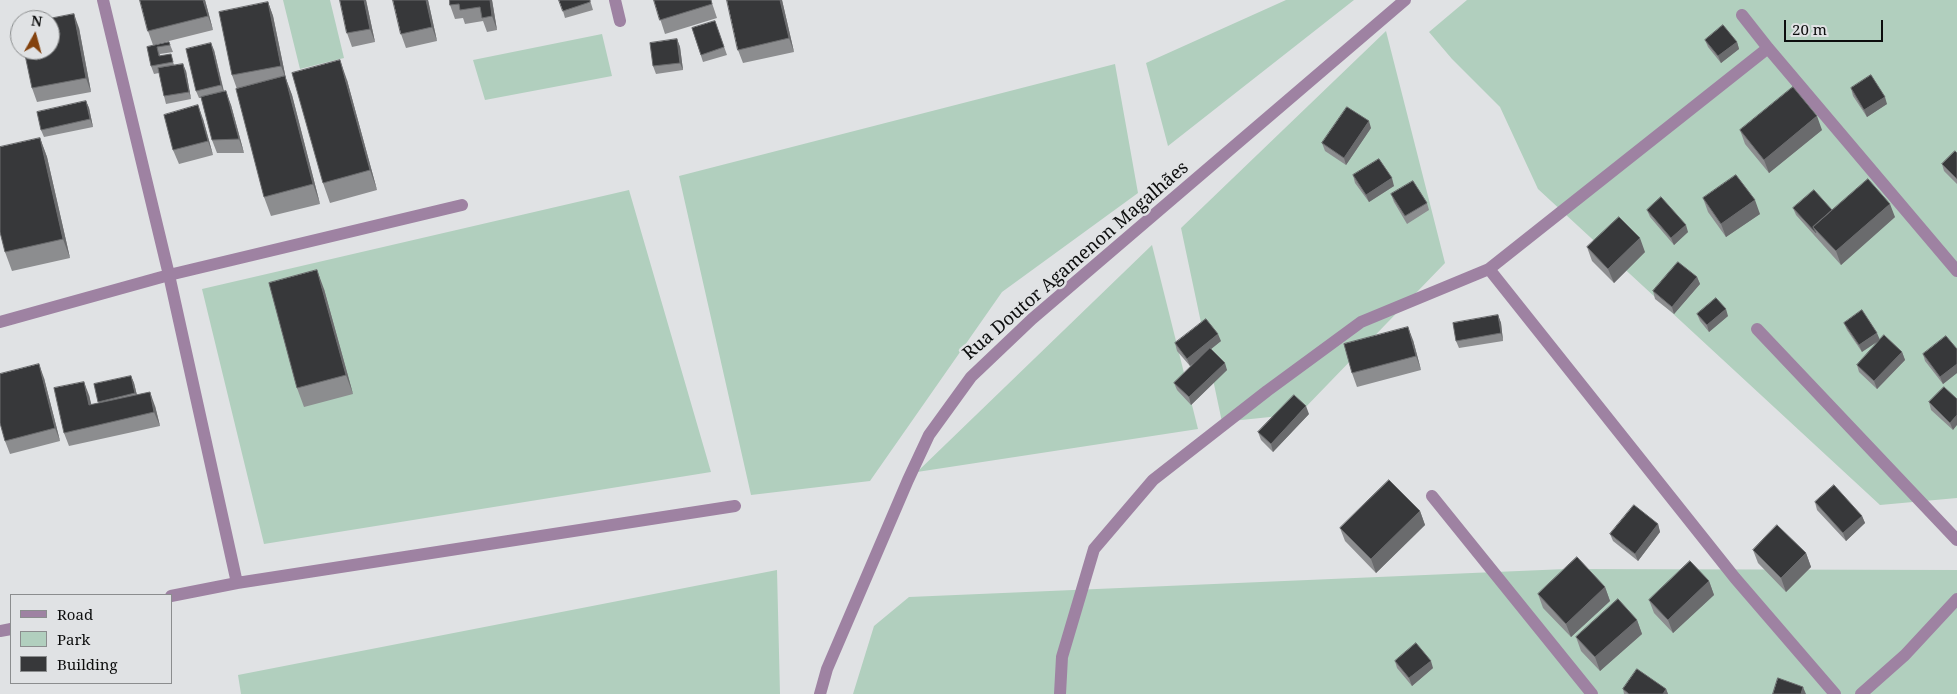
<!DOCTYPE html>
<meta charset="utf-8">
<style>
body{margin:0}
#map{position:relative;width:1957px;height:694px;overflow:hidden;background:#e0e2e4;font-family:"Noto Serif",serif}
canvas{display:block}
.legend{position:absolute;left:10px;top:594px;width:162px;height:90px;box-sizing:border-box;background:#e0e2e4;border:1px solid #8b8d8e;margin:0;padding:6px 9px;list-style:none;font-size:15px;color:#0c0d0d}
.legend li{display:flex;align-items:center;gap:10px;height:25px}
.legend b{width:25px;border:1px solid #8b8d8e}
.north{position:absolute;left:10px;top:10px;width:50px;height:50px;box-sizing:border-box;background:#e0e2e4;border:1px solid #8b8d8e;border-radius:50%;rotate:7deg;font-size:14px;font-weight:700;line-height:20px;text-align:center;color:#0c0d0d}
.north::after{content:'';display:block;margin:auto;width:18px;height:22px;background:#83420e;clip-path:polygon(50% 0,100% 100%,50% 72%,0 100%)}
.scale{position:absolute;left:1784px;top:20px;width:99px;height:22px;box-sizing:border-box;border:2px solid #0c0d0d;border-top:0;padding-left:6px;font-size:15px;line-height:18px;white-space:nowrap;color:#0c0d0d;-webkit-text-stroke:4px #e0e2e4;paint-order:stroke}
</style>
<div id="map">
<canvas width="1957" height="694"></canvas>
<ul class="legend">
<li><b style="height:6px;background:#9e82a2"></b>Road</li>
<li><b style="height:14px;background:#b1cfbe"></b>Park</li>
<li><b style="height:14px;background:#37383a"></b>Building</li>
</ul>
<div class="north">N</div>
<div class="scale">20 m</div>
</div>
<script>
const g = document.querySelector('canvas').getContext('2d');
g.lineJoin = 'round';
function fill(path, color) {
  g.fillStyle = color;
  g.fill(path, 'evenodd');
}
function stroke(path, color, width, dash) {
  g.strokeStyle = color;
  g.lineWidth = width;
  g.lineCap = dash ? 'butt' : 'round';
  g.setLineDash(dash || []);
  g.stroke(path);
}
function label(font, color, halo, rows, align = 'center') {
  g.font = font + ' "Noto Serif",serif';
  g.lineWidth = 5;
  g.setLineDash([]);
  g.textBaseline = 'middle';
  g.strokeStyle = halo;
  g.fillStyle = color;
  for (const [text, x, y, turn = 0] of rows) {
    g.save();
    g.translate(x, y);
    g.rotate((+turn || 0) * Math.PI / 180);
    g.textAlign = isNaN(turn) ? turn : align;
    if (halo) g.strokeText(text, 0, 0);
    g.fillText(text, 0, 0);
    g.restore();
  }
}
fill(new Path2D(`
 M283 0H330L344 58 300 69Z
 M1286 0H1354L1168 146 1146 63Z
 M1467 0H1957V498L1880 505 1538 189 1500 107 1452 59 1429 32Z
 M1386 31 1445 263 1299 414 1222 422 1181 228Z
 M602 34 612 76 485 100 473 60Z
 M1115 64 1138 193 1002 292 870 481 751 495 679 176Z
 M629 190 711 472 264 544 202 289Z
 M1152 245 1198 429 917 472Z
 M1566 569 1957 570V694H853L874 626 909 597Z
 M777 570 780 694H241L238 675Z`), '#b1cfbe');
stroke(new Path2D(`
 M103 0 169 275 237 583
 M615 0 620 21
 M1742 15 1768 48 1957 271
 M1768 48 1489 269 1735 578 1835 694
 M0 322 169 275 462 205
 M1757 329 1957 540
 M1432 496 1592 694
 M171 596 237 583 735 506
 M0 631 11 629
 M820 694 827 669 908 480 929 435 971 377 1032 319 1405 0
 M1060 694 1062 657 1094 549 1153 480 1267 391 1361 322 1489 269
 M1861 694 1905 655 1957 599`), '#9e82a2', 12);
fill(new Path2D(`
 M140 0H205L213 30 153 45 148 31Z
 M340 0H366L375 42 352 47 347 33Z
 M428 0 437 41 406 48 401 34Z
 M450 0H492L497 30 487 32 483 21 465 24 463 18 455 19 450 5Z
 M590 0 593 10 565 18 563 11Z
 M654 0H711L717 18 665 34Z
 M782 0 794 52 743 63 738 50Z
 M268 2 273 16 286 79 292 95 320 204 271 216 264 197 237 89 232 75Z
 M715 21 727 55 703 62 692 28Z
 M79 28 91 92 37 102 32 88Z
 M677 39 680 47 683 70 656 74 653 66Z
 M1705 40 1737 42 1739 49 1721 63 1708 47Z
 M169 42 173 52 160 54V56L171 54 174 65 186 71 191 99 166 104 164 96 159 73 154 74 151 66 147 47Z
 M214 50 224 91 231 105 244 153H217L212 140 201 98H199L196 91Z
 M347 80 377 190 330 203 323 183Z
 M1851 88 1887 104 1867 117 1853 96Z
 M86 101 89 108 93 127 44 137 41 130Z
 M203 119 213 155 179 164 173 150Z
 M1371 128 1346 165 1325 151 1322 143Z
 M1740 130H1822L1769 173 1745 144Z
 M40 138 47 157 70 258 12 271 5 252Z
 M1957 153V184L1944 171 1942 164Z
 M1353 175 1394 186 1369 202 1355 183Z
 M1391 194 1427 203 1429 210 1407 224 1394 202Z
 M1703 198 1760 214 1726 237 1708 212Z
 M1793 208 1832 210 1895 217 1841 265 1796 215Z
 M1647 210 1688 232 1674 245 1650 217Z
 M1587 247 1645 252 1614 283 1592 261Z
 M1697 277 1700 284 1674 314 1655 299 1653 291Z
 M324 289 353 394 304 407 297 388Z
 M1862 310V352L1847 330 1844 323Z
 M1697 314 1728 316 1709 332 1700 321Z
 M1498 315 1501 323 1503 341 1459 348 1456 341Z
 M1413 340 1421 370 1357 387 1352 373Z
 M1221 341 1211 349 1227 370 1191 405 1177 390 1174 383 1201 357 1190 366 1177 351 1175 343Z
 M1957 349V373L1943 384 1925 361 1923 354Z
 M1902 352 1905 360 1877 389 1859 372 1857 365Z
 M131 376 134 383 137 395 155 406 160 426 69 446 64 433 89 395 91 405 99 403 94 384Z
 M44 378 60 441 10 454 5 441Z
 M1944 387 1953 430 1931 410 1929 402Z
 M1309 414 1273 452 1261 440 1258 432Z
 M1815 502 1862 516 1865 523 1846 541 1817 510Z
 M1420 511 1425 525 1376 573 1345 541 1340 528Z
 M1658 524 1660 532 1638 561 1613 541 1610 534Z
 M1753 550 1806 553 1811 567 1786 592 1758 563Z
 M1709 581 1714 595 1673 633 1654 613 1649 600Z
 M1605 587 1610 601 1571 637 1543 608 1538 594Z
 M1637 620 1642 634 1600 671 1581 651 1576 637Z
 M1395 661 1433 668 1412 686 1397 668Z
 M1623 689H1666L1668 694H1624Z`), '#8c8d8f');
fill(new Path2D(`
 M203 0H205L213 30 208 16Z
 M364 0H366L375 42 370 29Z
 M426 0H428L437 41 432 27Z
 M490 0H492L497 30 492 16Z
 M780 0H782L794 52 789 38Z
 M268 2 273 16 286 79 281 66Z
 M74 14 79 28 91 92 86 78Z
 M677 39 680 47 683 70 680 63Z
 M1737 42 1739 49 1721 63 1718 56Z
 M211 43 214 50 224 93 221 85Z
 M340 60 347 80 377 190 370 170Z
 M183 64 186 71 191 99 189 92Z
 M285 76 292 95 320 204 313 184Z
 M226 91 231 105 244 153 239 139Z
 M1885 97 1887 104 1867 117 1864 110Z
 M86 101 89 108 93 127 90 119Z
 M198 105 203 119 213 155 208 141Z
 M1817 116 1822 130 1769 173 1764 160Z
 M1369 121 1371 128 1346 165 1344 158Z
 M40 138 47 157 70 258 63 239Z
 M1392 178 1394 186 1369 202 1366 195Z
 M1755 200 1760 214 1726 237 1721 224Z
 M1890 204 1895 217 1841 265 1836 251Z
 M1686 225 1688 232 1674 245 1671 238Z
 M1640 238 1645 252 1614 283 1608 269Z
 M317 270 324 289 353 394 346 375Z
 M1697 277 1700 284 1674 314 1672 307Z
 M1726 309 1728 316 1709 332 1707 325Z
 M1498 315 1501 323 1503 341 1501 333Z
 M1408 327 1413 340 1421 370 1416 356Z
 M1877 333 1880 340 1862 352 1859 345Z
 M1218 334 1221 341 1190 366 1187 359Z
 M1902 352 1905 360 1877 389 1874 381Z
 M1225 363 1227 370 1191 405 1189 397Z
 M39 364 44 378 60 441 55 428Z
 M1957 364V373L1943 384 1940 377Z
 M131 376 134 383 138 400 135 393Z
 M84 382 89 395 95 419 89 405Z
 M150 392 155 406 160 426 154 412Z
 M1306 406 1309 414 1273 452 1271 444Z
 M1957 415V425L1953 430 1950 423Z
 M1420 511 1425 525 1376 573 1371 559Z
 M1862 516 1865 523 1846 541 1843 533Z
 M1658 524 1660 532 1638 561 1635 554Z
 M1806 553 1811 567 1786 592 1781 578Z
 M1709 581 1714 595 1673 633 1668 620Z
 M1605 587 1610 601 1571 637 1566 624Z
 M1637 620 1642 634 1600 671 1595 657Z
 M1431 661 1433 668 1412 686 1409 678Z
 M1803 687 1806 694H1801Z
 M1666 689 1668 694H1663Z`), '#6a6b6d');
const building = new Path2D(`
 M140 0H203L208 16 148 31Z
 M340 0H364L370 29 347 33Z
 M393 0H426L432 27 401 34Z
 M450 0H490L492 16 482 18 480 7 460 10 459 4 450 5Z
 M559 0H590V2L563 11Z
 M654 0H711L712 4 660 20Z
 M727 0H780L789 38 738 50Z
 M268 2 281 66 232 75 219 12Z
 M74 14 86 78 32 88 24 50H50V20H42Z
 M715 21 724 47 701 55 692 28Z
 M1723 25 1737 42 1718 56 1705 40Z
 M677 39 680 63 653 66 650 43Z
 M169 42 170 45 157 47 159 56 171 54 173 62 151 66 147 47Z
 M211 43 221 85 196 91 186 49Z
 M340 60 370 170 323 183 292 73Z
 M183 64 189 92 164 96 158 68Z
 M1871 75 1885 97 1864 110 1851 88Z
 M285 76 313 184 264 197 236 89Z
 M1793 87 1817 116 1764 160 1740 130Z
 M226 91 239 139 212 140 201 97Z
 M86 101 90 119 41 130 37 112Z
 M198 105 208 141 173 150 164 115Z
 M1347 107 1369 121 1344 158 1322 143Z
 M40 138 63 239 5 252 0 232V147Z
 M1955 151 1957 153V179L1942 164Z
 M1379 159 1392 178 1366 195 1353 175Z
 M1736 175 1755 200 1721 224 1703 198Z
 M1868 179 1890 204 1836 251 1813 227Z
 M1413 181 1427 203 1405 216 1391 194Z
 M1814 190 1832 210 1813 227 1816 233 1793 208Z
 M1661 197 1686 225 1671 238 1647 210Z
 M1619 217 1640 238 1608 269 1587 247Z
 M1678 262 1697 277 1672 307 1653 291Z
 M317 270 346 375 297 388 269 283Z
 M1716 298 1726 309 1707 325 1697 314Z
 M1862 310 1877 333 1859 345 1844 323Z
 M1498 315 1501 333 1456 341 1453 323Z
 M1206 319 1218 334 1187 359 1175 343Z
 M1408 327 1416 356 1352 373 1344 344Z
 M1884 335 1902 352 1874 381 1857 365Z
 M1946 336 1957 349V364L1940 377 1923 354Z
 M1210 348 1225 363 1189 397 1174 383Z
 M39 364 55 428 5 441 0 423V374Z
 M131 376 135 393 98 402 94 384Z
 M84 382 89 405 150 392 154 412 64 433 54 388Z
 M1944 387 1957 399V415L1950 423 1929 402Z
 M1294 395 1306 406 1271 444 1258 432Z
 M1389 480 1420 511 1371 559 1340 528Z
 M1834 485 1862 516 1843 533 1815 502Z
 M1634 505 1658 524 1635 554 1610 534Z
 M1777 525 1806 553 1781 578 1753 550Z
 M1577 557 1605 587 1566 624 1538 594Z
 M1690 561 1709 581 1668 620 1649 600Z
 M1618 599 1637 620 1595 657 1576 637Z
 M1416 643 1431 661 1409 678 1395 661Z
 M1637 669 1666 689 1663 694H1629L1623 689Z
 M1778 678 1803 687 1801 694H1773Z`);
fill(building, '#37383a');
stroke(building, '#6a6b6d', 1);
label('18px', '#0c0d0d', '#e0e2e4', [
 ["Rua Doutor Agamenon Magalhães",1076,261,-41]
]);
</script>
